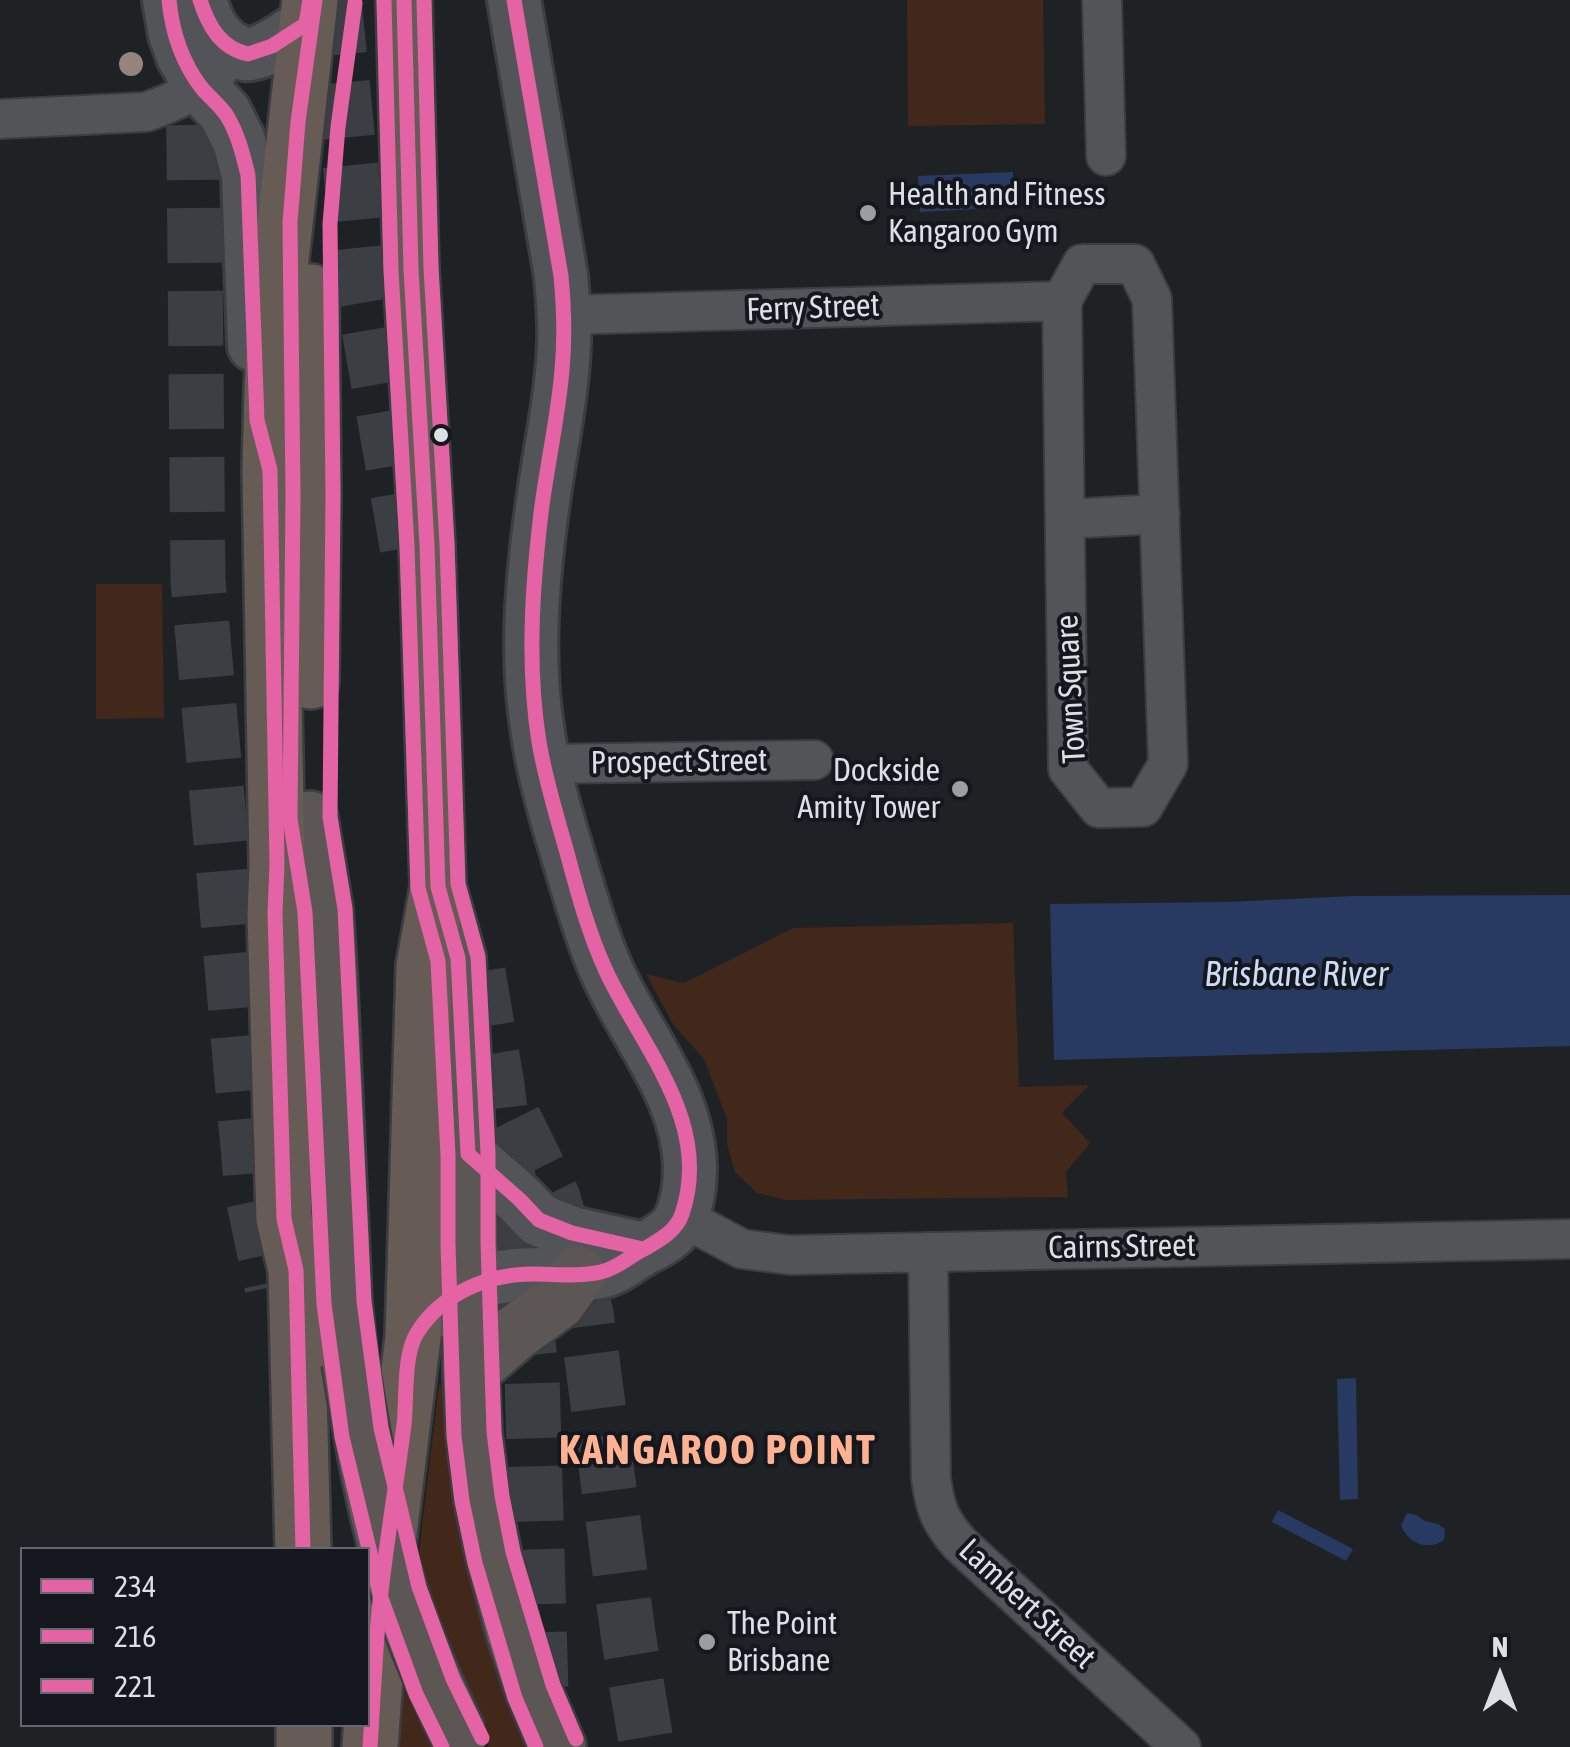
<!DOCTYPE html>
<style>
body{margin:0}
#map{position:relative;width:1570px;height:1747px;overflow:hidden;background:#1f2225;font-family:"Asap Condensed",sans-serif}
canvas{display:block}
.legend{position:absolute;left:20px;top:1547px;width:350px;height:180px;box-sizing:border-box;background:#14171e;border:2px solid #64676d;margin:0;padding:12px 18px;list-style:none;font-size:30px;color:#dcdfe4}
.legend li{display:flex;align-items:center;gap:20px;height:50px}
.legend b{width:50px;border:2px solid #64676d}
.north{position:absolute;left:1450px;top:1627px;width:100px;height:100px;-webkit-text-stroke:8px #14171e;paint-order:stroke;rotate:0deg;font-size:28px;font-weight:700;line-height:40px;text-align:center;color:#dcdfe4}
.north::after{content:'';display:block;margin:auto;width:35px;height:45px;background:#dcdfe4;clip-path:polygon(50% 0,100% 100%,50% 72%,0 100%)}
</style>
<div id="map">
<canvas width="1570" height="1747"></canvas>
<ul class="legend">
<li><b style="height:12px;background:#e463a4"></b>234</li>
<li><b style="height:12px;background:#e463a4"></b>216</li>
<li><b style="height:12px;background:#e463a4"></b>221</li>
</ul>
<div class="north">N</div>
</div>
<script>
const g = document.querySelector('canvas').getContext('2d');
g.lineJoin = 'round';
function fill(path, color) {
  g.fillStyle = color;
  g.fill(path, 'evenodd');
}
function stroke(path, color, width, dash) {
  g.strokeStyle = color;
  g.lineWidth = width;
  g.lineCap = dash ? 'butt' : 'round';
  g.setLineDash(dash || []);
  g.stroke(path);
}
function label(font, color, halo, rows, align = 'center') {
  g.font = font + ' "Asap Condensed",sans-serif';
  g.lineWidth = 8;
  g.setLineDash([]);
  g.textBaseline = 'middle';
  g.strokeStyle = halo;
  g.fillStyle = color;
  for (const [text, x, y, turn = 0] of rows) {
    g.save();
    g.translate(x, y);
    g.rotate((+turn || 0) * Math.PI / 180);
    g.textAlign = isNaN(turn) ? turn : align;
    if (halo) g.strokeText(text, 0, 0);
    g.fillText(text, 0, 0);
    g.restore();
  }
}
fill(new Path2D(`
 M907 0H1043L1045 124 908 126Z
 M96 584H162L164 718 96 719Z
 M1013 923 1019 1087 1089 1085 1062 1113 1090 1143 1066 1172 1068 1197 787 1200 757 1193 735 1172 727 1144V1119L704 1059 673 1024 646 974 684 983 793 928Z
 M439 1384 450 1388 535 1747H489L479 1727 417 1568Z
 M400 1654 440 1747H396Z`), '#42271b');
fill(new Path2D(`
 M1013 172 1015 207 920 212 918 176Z
 M1570 895V1046L1054 1060 1050 904 1227 902 1353 896Z
 M1356 1378 1358 1499 1340 1500 1337 1379Z
 M1278 1510 1353 1549 1346 1561 1272 1522Z
 M1407 1513 1416 1515 1425 1521 1438 1524 1445 1529 1444 1540C1428 1551 1409 1544 1401 1526Z`), '#283a62');
stroke(new Path2D(`
 M334 0 363 295 409 557
 M193 42 198 581 252 1193 272 1287
 M478 972 497 1085 532 1376 541 1692
 M514 1119 553 1198 586 1313 628 1634 647 1747`), '#3b3e42', 55, [55, 28]);
const street = new Path2D(`
 M1102 0 1106 156
 M0 119 146 112C174 102 197 92 218 71
 M1082 264H1135L1152 299 1168 764 1143 807 1099 808 1068 769 1062 301Z
 M564 315 1062 301
 M1065 519 1160 514
 M544 764 814 760
 M682 1217 742 1249 790 1255 1570 1239
 M928 1252 931 1478C935 1509 940 1521 960 1544L1181 1747`);
const secondary = new Path2D(`
 M169 0 175 34 183 56 201 87 225 113 239 141 248 175 254 345
 M200 0C206 21 215 40 235 50 241 53 243 55 250 54 270 51 290 34 306 24
 M468 1154 519 1199 539 1220 572 1233 643 1249
 M438 1311C477 1272 512 1274 563 1274 576 1274 589 1274 601 1272 618 1268 632 1254 647 1247 661 1240 675 1232 681 1218 688 1202 690 1183 690 1166 687 1089 634 1035 605 967 590 933 580 895 569 859 556 816 543 772 537 727 526 656 532 580 542 509 549 454 562 399 564 344 565 321 563 299 561 276L514 0`);
const primary = new Path2D(`
 M310 819 325 910 329 970 344 1303 350 1362
 M438 887 458 958 468 1154 471 1371 474 1434 482 1499 494 1557 514 1632 534 1692 558 1747
 M471 1371 515 1333 558 1302 578 1274`);
const highway = new Path2D(`
 M311 681 313 495 311 292
 M303 1550 296 1270 284 1219 275 914 277 865 270 470 272 388 277 295 310 0
 M304 1724V1747
 M370 1747 380 1608 413 1337 424 966 438 887 427 545 411 269 404 0`);
stroke(street, '#3c3d41', 42);
stroke(secondary, '#3c3d41', 58);
stroke(primary, '#3c3d41', 60);
stroke(highway, '#3c3d41', 60);
stroke(street, '#535457', 38);
stroke(secondary, '#535457', 52);
stroke(primary, '#5c5654', 55);
stroke(highway, '#675b56', 55);
const primaryBridge = new Path2D(`
 M350 1362C362 1439 376 1519 400 1594 416 1643 437 1689 459 1736`);
stroke(primaryBridge, '#3c3d41', 60, []);
stroke(primaryBridge, '#5c5654', 55);
stroke(new Path2D(`
 M169 0C172 31 182 62 201 87 209 97 220 105 227 116 238 134 243 155 248 175L257 420 270 470 277 865 275 914 284 1219 296 1270 303 1550
 M200 0C208 25 220 48 248 54L272 46 306 24 310 0
 M404 0 411 269 427 545 438 887 458 958 468 1154 519 1199 539 1220 572 1233 643 1249
 M370 1747C373 1702 375 1656 379 1611 385 1549 396 1487 404 1425 407 1400 403 1355 417 1333 442 1293 488 1274 533 1274 555 1274 579 1277 601 1272 618 1268 631 1255 646 1248 661 1239 676 1231 682 1214 713 1123 642 1048 606 971 588 932 577 890 566 849 556 814 545 778 539 742 527 666 532 589 541 513 547 465 558 418 562 370 565 338 564 307 561 276L514 0`), '#e463a4', 15);
stroke(new Path2D(`
 M315 0 298 122 290 223 293 495 290 819 305 912 324 1304 342 1437 381 1598 416 1694 442 1747
 M384 1 391 270 407 546 418 888 438 961 448 1155V1244L454 1436 462 1501 475 1563 515 1698 536 1747`), '#e463a4', 15);
stroke(new Path2D(`
 M424 0 431 268 447 544 458 884 478 957 488 1153V1243L494 1432 502 1496 513 1552 553 1685 576 1739
 M355 3 338 127 330 224 333 495 330 817 345 909 364 1301 381 1428 419 1587 453 1679 482 1738`), '#e463a4', 15);
g.fillStyle = '#95837c';
for (const [x, y] of [
 [131,64]
]) {
  g.beginPath();
  g.arc(x, y, 12, 0, 2 * Math.PI);
  g.fill();
}
for (const [x, y, r, color] of [
 [868,213,10,"#9a9da1"],
 [441,435,9,"#dcdfe4"],
 [960,789,10,"#9a9da1"],
 [707,1642,10,"#9a9da1"]
]) {
  const dot = new Path2D();
  dot.arc(x, y, r, 0, 2 * Math.PI);
  g.fillStyle = color;
  g.fill(dot);
  stroke(dot, '#14171e', 4);
}
label('32px', '#dcdfe4', '#14171e', [
 ["Health and Fitness",888,195],
 ["Kangaroo Gym",888,232],
 ["Dockside",940,771,"right"],
 ["Amity Tower",940,808,"right"],
 ["The Point",727,1624],
 ["Brisbane",727,1661]
], 'left');
label('32px', '#dcdfe4', '#14171e', [
 ["Ferry Street",813,308,-2],
 ["Town Square",1071,689,-93],
 ["Prospect Street",679,762,-1],
 ["Cairns Street",1122,1247,-1],
 ["Lambert Street",1027,1604,43]
]);
label('italic 35px', '#cddbf9', '#14171e', [
 ["Brisbane River",1296,975]
]);
g.letterSpacing = '2.5px';
label('bold 42px', '#feb291', '#14171e', [
 ["KANGAROO POINT",718,1451]
]);
g.letterSpacing = '0px';
</script>
